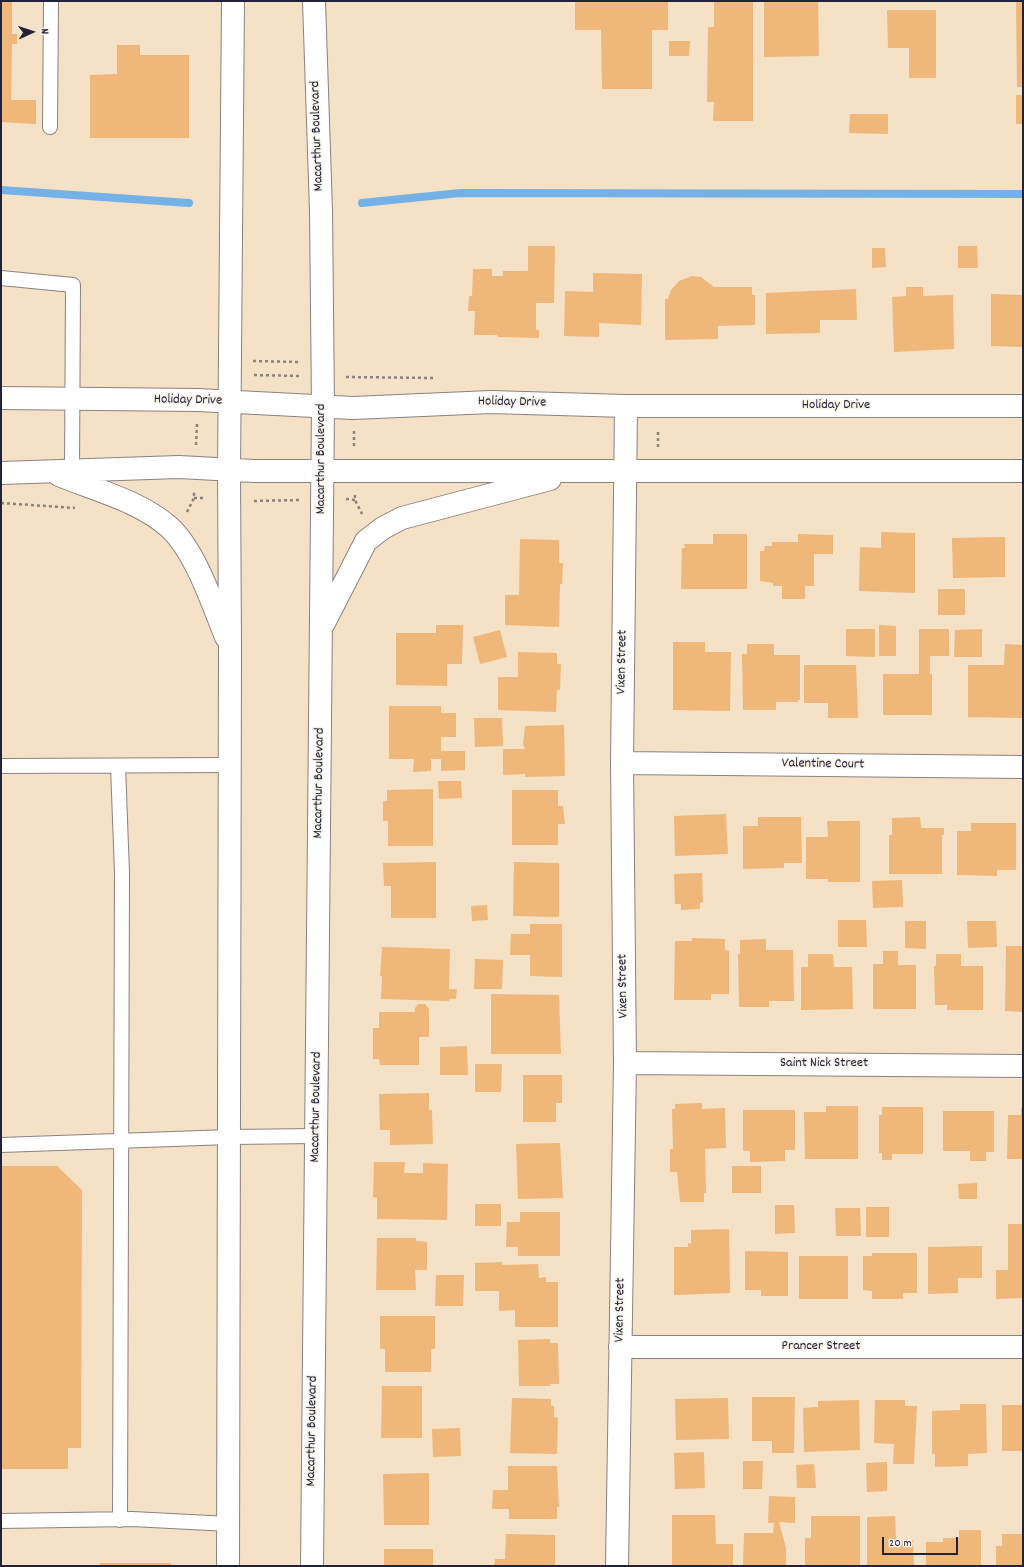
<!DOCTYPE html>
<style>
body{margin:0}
#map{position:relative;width:1024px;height:1567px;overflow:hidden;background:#f4e1c6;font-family:Dekko,sans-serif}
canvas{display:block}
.frame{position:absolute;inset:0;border:2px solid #22223b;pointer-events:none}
.north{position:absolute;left:12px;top:12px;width:40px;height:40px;-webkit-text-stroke:3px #f7f3e8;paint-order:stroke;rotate:87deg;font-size:11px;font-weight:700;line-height:16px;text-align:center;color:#22223b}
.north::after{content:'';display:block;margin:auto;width:14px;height:18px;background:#22223b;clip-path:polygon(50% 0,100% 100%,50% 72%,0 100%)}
.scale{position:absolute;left:882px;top:1537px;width:76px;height:18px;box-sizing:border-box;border:2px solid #22223b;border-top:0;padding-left:5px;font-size:12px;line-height:14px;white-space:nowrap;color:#22223b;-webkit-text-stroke:3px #f7f3e8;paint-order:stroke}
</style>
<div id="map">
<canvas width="1024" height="1567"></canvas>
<div class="frame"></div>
<div class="north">N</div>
<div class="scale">20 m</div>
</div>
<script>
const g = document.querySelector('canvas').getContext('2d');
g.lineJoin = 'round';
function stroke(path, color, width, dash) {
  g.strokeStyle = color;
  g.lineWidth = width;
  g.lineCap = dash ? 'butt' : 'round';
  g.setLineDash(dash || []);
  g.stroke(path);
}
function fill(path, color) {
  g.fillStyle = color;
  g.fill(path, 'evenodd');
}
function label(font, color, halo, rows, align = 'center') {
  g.font = font + ' Dekko,sans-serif';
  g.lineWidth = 3;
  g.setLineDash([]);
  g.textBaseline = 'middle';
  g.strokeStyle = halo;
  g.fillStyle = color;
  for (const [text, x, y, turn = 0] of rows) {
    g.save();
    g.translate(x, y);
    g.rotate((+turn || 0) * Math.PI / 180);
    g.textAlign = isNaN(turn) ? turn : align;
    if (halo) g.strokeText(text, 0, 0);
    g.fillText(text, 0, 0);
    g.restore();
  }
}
stroke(new Path2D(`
 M1 190 189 203
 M362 203 460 193 1023 194`), '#73b1e6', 8);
fill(new Path2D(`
 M1 1H12V34H17V44H12L11 100H36V124L1 122Z
 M668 1V30H652V89H602L601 30H575V2Z
 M714 1H753V121H713L714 102H707L708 27H714Z
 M818 1 819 56 764 57V2Z
 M1016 1H1023V87H1017Z
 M887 10H936V78H909V48H888Z
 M669 41H690L689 56H669Z
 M117 45H140V55H189V138H90V75L117 74Z
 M1016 95H1023V124H1016Z
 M850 114H888V134L849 133Z
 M528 246H555L554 303H536V330H539V338L498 337 497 335H474L475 311H468L469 296H472L473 269H492V276H503V271H528Z
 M958 246H977L978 268H958Z
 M872 248H885L886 267 872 268Z
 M593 273 642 274 641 325 599 323V337L564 336 565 291 593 292Z
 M692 276 701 277 714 287H752V295H755V325L718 326V339L665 340V299H668L671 290 679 281Z
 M906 287H923V296L953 295 954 349 894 352 892 297 906 296Z
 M856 289 857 320H820V333L766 334V293Z
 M991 294 1023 295V347L991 346Z
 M881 532 915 533V593L859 591 860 547 881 548Z
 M713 534H747V589H681L682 548H685L684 544H713Z
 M798 534 833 535V554H814V586H805V599H782V586H773V583L760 581V551H764L765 546H772V542H798Z
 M1005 537V577L953 578 952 538Z
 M520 539 559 540V563H563L562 584H560L559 627 505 625V595H519Z
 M938 589H965V615H938Z
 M436 625H463L462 664H447V686L396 685V633H436Z
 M879 625 896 626V656H879Z
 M846 629H875V657L846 656Z
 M919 629H949V656H930V674H932V715H883V674H919Z
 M982 629V657H954L955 630Z
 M500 630 507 657 480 664 473 637Z
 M673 642H705V652H731L730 711 673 710Z
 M747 644H774V655H800V700H798V702H776V710H743L742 654H747Z
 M1005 644 1023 645V718L968 717V665H1004Z
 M518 652 557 653V664H561L560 690H557L556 712 498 710V677H518Z
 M804 665H856L858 718H828V703H804Z
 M389 706H441V713H456V737H441V751H465V770L441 771V759H431V771L413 772 414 759H389Z
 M474 718H502L503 746 475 747Z
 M564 725 565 776 525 777V774L503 775V749H525L523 744 525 726Z
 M438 781H461L462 798 439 799Z
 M433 789V846H388V821H383V801H387V790Z
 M512 790H558V806H563L565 824H558V845H512Z
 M726 814 728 854 675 856 674 816Z
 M758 817H801L802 863H784V868L743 869V826H758Z
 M920 817 921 828H944V835H942V874H889V835H892V818Z
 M827 821H860V882H828V879H806V837H828Z
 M971 823H1016V870H997V876L957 875V831H971Z
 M436 862V918H391V886H384L383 863Z
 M514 862 559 863V917L513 916Z
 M702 873 703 902 700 903V909L681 910V904H675L674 874Z
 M902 880 903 907 873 908 872 881Z
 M487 905 488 920 472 921 471 906Z
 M838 920H866L867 947H838Z
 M905 921H926V949L905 948Z
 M967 921H996L997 947 968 948Z
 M530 924H562V977L530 976V955H510L511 934H530Z
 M692 938 725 939V950L729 951V994H711V1000H674L675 941H692Z
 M766 939V950H793L794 1001H769V1007H739L738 954H740V940Z
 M1006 946H1023V1012L1005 1011Z
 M382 947 450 949 449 989H457L456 999H449V1001L381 999 382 976H380Z
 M883 951H898V965H916V1009H873V964H883Z
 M808 954H833L834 967H852L853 1009 801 1010V967H808Z
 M936 954H961V966H983V1010H947V1005H935L934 966H936Z
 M475 959 503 960 502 989H474Z
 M491 994 559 995 561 1054H491Z
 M418 1004H425L429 1009V1037H419V1065H380L379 1059H373V1028H379V1012H415V1008Z
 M467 1046 468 1075H440V1047Z
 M475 1064H502L501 1092H475Z
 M523 1075H562V1103H556V1122H523Z
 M429 1093V1110H432L433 1144 390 1145V1130H380L379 1094Z
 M702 1103V1109L725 1108 726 1148 705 1149 706 1193H704V1202H680L677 1172H670V1149H673L672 1109H675V1104Z
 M826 1106H858V1159H805L804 1112H826Z
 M882 1107H923V1154H892V1160H882V1153H879V1115H882Z
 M1021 1108H1023V1159H1007L1008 1115H1021Z
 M743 1110H795V1150H785V1161L750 1162V1151H743Z
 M943 1111H994V1152H986V1161H970V1151H943Z
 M560 1143 563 1198 518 1199 516 1144Z
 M374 1162H405L404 1173H423V1163L448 1164 447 1220 377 1219V1198L373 1197Z
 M1 1166H57L82 1190 81 1448H68V1469H1Z
 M732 1166H761V1193H732Z
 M977 1183V1199H959L958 1184Z
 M475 1204H501V1226H475Z
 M775 1205H794L795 1233 775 1234Z
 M866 1207H889V1237H866Z
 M835 1208H860L861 1236H836Z
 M520 1212H560V1256H518V1247H506L507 1222H520Z
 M1008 1224H1023V1298L996 1299V1270H1008Z
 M729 1229 730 1293 674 1295V1247H688V1243L691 1244V1230Z
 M377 1238H416V1241L427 1242V1270H415L416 1290H376Z
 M982 1246V1278H958V1293L928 1294V1247Z
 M745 1251 788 1252V1296H761V1290H745Z
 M872 1253H917V1293H903V1299H872V1291L863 1290V1256H872Z
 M799 1256H848V1299H799Z
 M502 1262V1265L538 1264 539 1278 546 1277V1282H558V1327H515V1310L499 1311V1291H475V1263Z
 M436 1275H464L463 1306H435Z
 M380 1316H435V1349H431V1372H385V1349H380Z
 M550 1339V1343H558L559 1384H550V1386H519L518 1340Z
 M382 1386H422V1438H381Z
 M752 1397H795L794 1453H772V1441H752Z
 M512 1398 551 1399V1406H554V1417L558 1418 557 1454 510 1453Z
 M728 1398 729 1439 676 1440 675 1399Z
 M859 1400 860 1450 804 1452 803 1408 818 1407V1401Z
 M875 1400H905V1406H917L914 1464H893L894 1444 874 1443Z
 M960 1404H986L987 1453 968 1454V1466L935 1467V1454H932V1411L960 1410Z
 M1002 1405H1023V1451H1002Z
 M460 1428 461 1456 433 1457 432 1429Z
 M704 1452 705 1488 675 1489 674 1453Z
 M743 1461H763L762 1489H743Z
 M887 1462V1491L867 1492 866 1463Z
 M814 1464 816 1488H797L796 1465Z
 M508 1466H557L559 1507H557V1519H509V1509H492L493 1490H508Z
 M429 1473V1525H384L383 1474Z
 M769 1496 795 1497V1523L779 1522 786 1548V1566H743L744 1533H773L774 1523H768Z
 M672 1515H715L716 1544H733V1566H672Z
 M811 1516H860V1566H805V1538H811Z
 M895 1516 896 1541 913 1540 914 1566H867V1517Z
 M959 1530H981V1566H926V1542H943V1538H959Z
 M506 1534 555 1535V1566H494L495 1559H505Z
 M1002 1534H1022L1023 1566H996V1546H1002Z
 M384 1549H433V1566H384Z
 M100 1563H171V1566H100Z`), '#efb779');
const lane = new Path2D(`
 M50 127 51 1
 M1 278 73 285 72 471
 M1 766 230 765
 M118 766 122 873 120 1520
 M1 1145 230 1137 316 1136
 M1 1521 132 1519 229 1524`);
const street = new Path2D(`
 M622 763 1023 767
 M625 1063 1023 1066
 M620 1347H1023
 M617 1566 625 1063 622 763 626 406`);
const secondary = new Path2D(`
 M1 398 198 400 353 408 491 402 626 406H1023
 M1 473 179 467 254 471H1023
 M59 475C95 490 140 501 169 527 195 550 213 605 226 637
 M324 623 366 541 383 528 402 518 550 479
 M228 1566 230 647 229 471 233 1
 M312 1566 323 406 321 211 314 1`);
stroke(lane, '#8b8280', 16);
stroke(street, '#8b8280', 24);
stroke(secondary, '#8b8280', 24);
stroke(new Path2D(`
 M253 361 298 362
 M254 375 299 376
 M346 377 435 378
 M354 431V448
 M196 445 197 424
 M658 447V430
 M355 495V500L362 514
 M194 498H205
 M346 499 355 500
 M254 501 299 500
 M1 503 75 508
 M187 512 194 498V491`), '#8b8280', 2.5, [3, 3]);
stroke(lane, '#fff', 14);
stroke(street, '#fff', 22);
stroke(secondary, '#fff', 22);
label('14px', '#22223b', '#f7f3e8', [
 ["Macarthur Boulevard",318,136,-92],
 ["Holiday Drive",188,401,1],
 ["Holiday Drive",512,403,1],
 ["Holiday Drive",836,406],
 ["Macarthur Boulevard",322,459,-90],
 ["Vixen Street",623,662,-89],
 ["Valentine Court",823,765,1],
 ["Macarthur Boulevard",320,783,-89],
 ["Vixen Street",624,986,-91],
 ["Saint Nick Street",824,1064],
 ["Macarthur Boulevard",317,1107,-89],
 ["Vixen Street",621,1310,-89],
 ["Prancer Street",821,1347],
 ["Macarthur Boulevard",313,1431,-89]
]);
</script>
